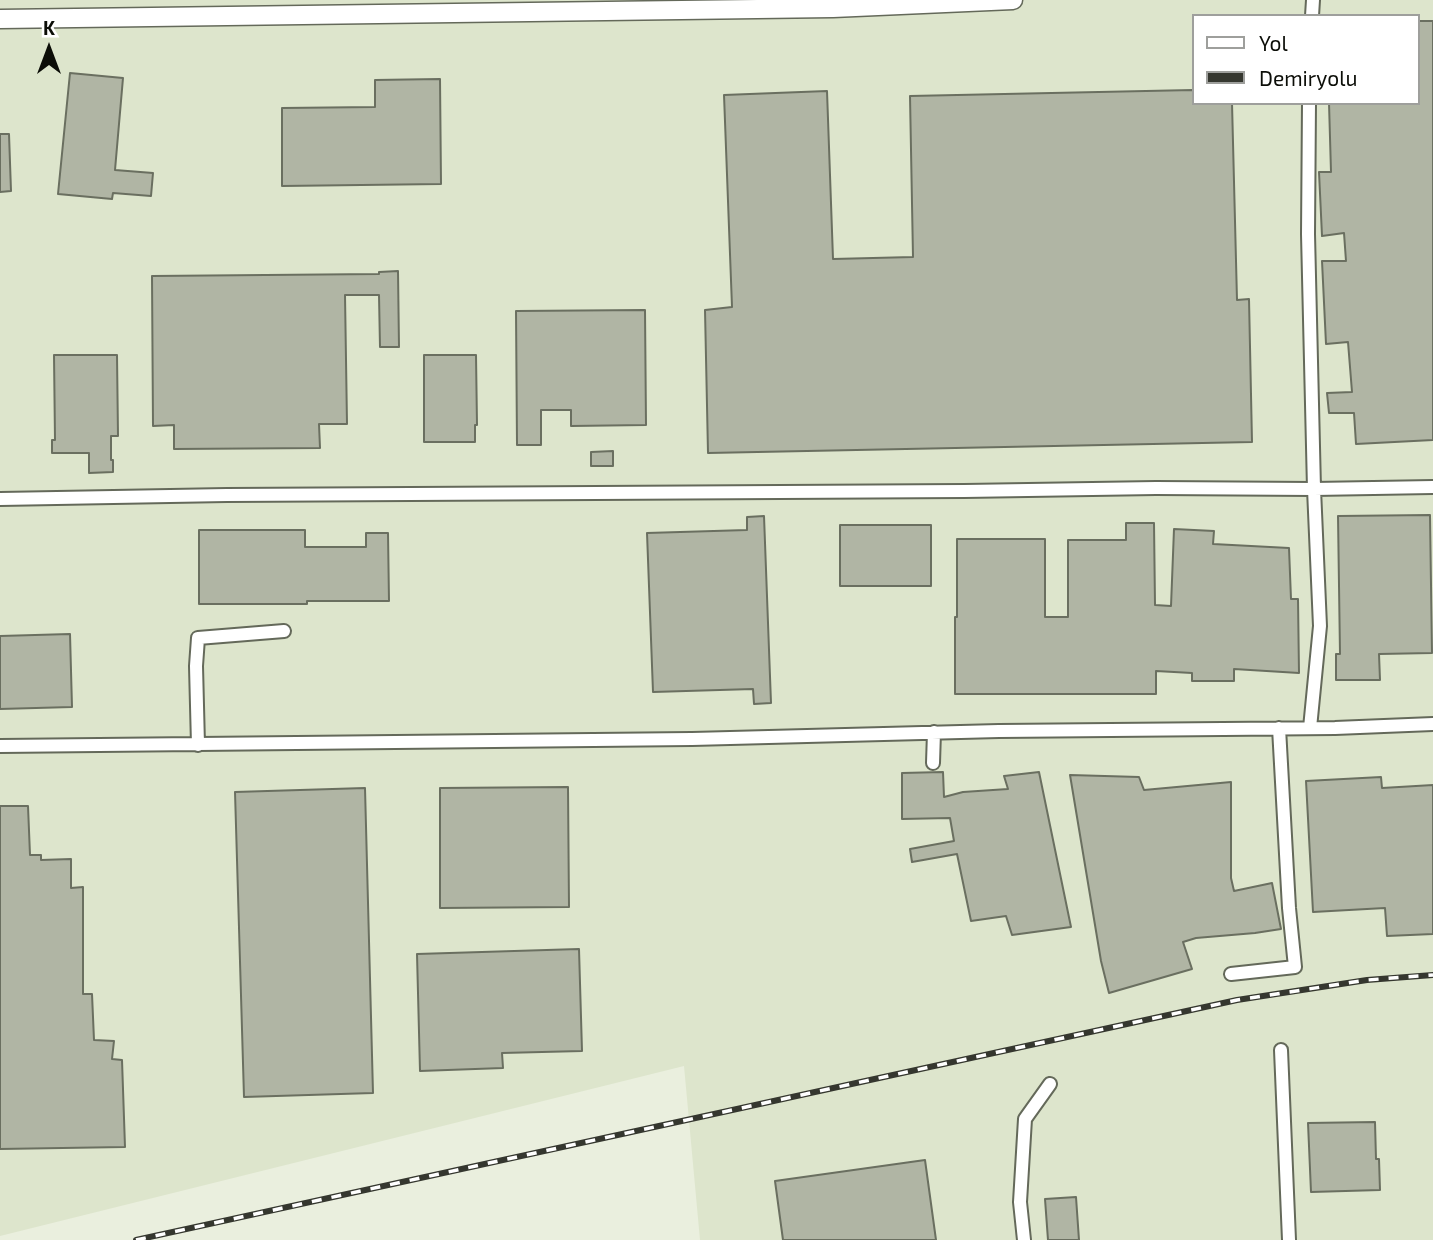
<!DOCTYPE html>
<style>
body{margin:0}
#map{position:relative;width:1433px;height:1240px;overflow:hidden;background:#eaefde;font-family:"Exo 2",sans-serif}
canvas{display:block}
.legend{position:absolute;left:1192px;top:14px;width:228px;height:91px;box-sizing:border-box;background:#fff;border:2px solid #9e9f9c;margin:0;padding:9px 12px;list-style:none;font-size:21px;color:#0c0e08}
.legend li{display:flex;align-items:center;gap:14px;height:35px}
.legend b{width:35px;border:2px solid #9e9f9c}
.north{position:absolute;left:14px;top:14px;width:70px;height:70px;-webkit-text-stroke:5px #fff;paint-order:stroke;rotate:0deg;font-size:19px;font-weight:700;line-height:28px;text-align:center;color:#0c0e08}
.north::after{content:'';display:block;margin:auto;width:24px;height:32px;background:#0c0e08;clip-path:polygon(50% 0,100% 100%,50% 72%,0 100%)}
</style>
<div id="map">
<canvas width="1433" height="1240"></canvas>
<ul class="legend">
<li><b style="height:9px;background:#fff"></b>Yol</li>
<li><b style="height:9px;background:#35372f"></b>Demiryolu</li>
</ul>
<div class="north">K</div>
</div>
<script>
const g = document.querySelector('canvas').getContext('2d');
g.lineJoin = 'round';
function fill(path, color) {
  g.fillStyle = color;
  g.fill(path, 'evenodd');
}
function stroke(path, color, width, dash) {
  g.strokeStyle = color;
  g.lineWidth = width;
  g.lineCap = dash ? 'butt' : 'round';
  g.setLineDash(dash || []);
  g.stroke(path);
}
fill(new Path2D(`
 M0 0H1433V1240H700L684 1066 0 1236ZM1193 16H1417V103H1193Z`), '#dde5cc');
const building = new Path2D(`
 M1417 21H1433V440L1356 444 1354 413H1329L1327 393 1352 392 1348 342 1326 344 1322 261H1346L1344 233 1322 236 1319 172H1331L1329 103H1417Z
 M70 73 123 78 115 170 153 173 151 196 113 193 112 199 58 194Z
 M440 79 441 184 282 186V108L375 107V80Z
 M1193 90V103H1232L1237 300 1249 299 1252 442 708 453 705 310 732 307 724 95 827 91 833 259 913 257 910 96Z
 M0 134H9L11 191 0 192Z
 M398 271 399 347H380L379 295H345L347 424H319L320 448 174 449V425L153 426 152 276 379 274V272Z
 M645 310 646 425 571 426V410H541V445H517L516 311Z
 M54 355H117L118 436H111V460H113V472L89 473V453H52V440H55Z
 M424 355H476L477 425H475V442H424Z
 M613 451V466H591V452Z
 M1430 515 1432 653 1379 654 1380 680H1336V654H1340L1338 516Z
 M764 516 771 703 754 704 753 689 653 692 647 533 747 530V517Z
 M1126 523H1154L1155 605 1171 606 1174 529 1214 531 1213 544 1289 548 1291 599H1298L1299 673 1234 669V681H1192V673L1156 671V694H955V617H957V539H1045V617H1068V540H1126Z
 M840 525H931V586H840Z
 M199 530H305V547H366V533H388L389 601H307V604H199Z
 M70 634 72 707 0 709V636Z
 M943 772 944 797 963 792 1008 789 1004 776 1039 772 1071 927 1012 935 1006 916 971 921 957 854 912 862 910 849 954 841 950 818 902 819V773Z
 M1070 775 1139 777 1144 790 1231 782V878L1234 891 1272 883 1281 929 1255 933 1196 938 1183 942 1192 969 1109 993 1101 961Z
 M1381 777 1382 788 1433 785V934L1387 936 1385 908 1313 912 1306 781Z
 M568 787 569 907 440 908V788Z
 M365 788 373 1093 244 1097 235 792Z
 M0 806H28L30 855H41V860L71 859V888L83 887V994H92L94 1040 114 1041 112 1059 122 1060 125 1147 0 1149Z
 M579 949 582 1051 502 1053 503 1068 420 1071 417 954Z
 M1375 1122 1376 1159H1379L1380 1190 1311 1192 1308 1123Z
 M925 1160 936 1240H783L775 1181Z
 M1076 1197 1079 1240H1048L1045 1199Z`);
fill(building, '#b0b5a4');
stroke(building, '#6a6f60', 2);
const street = new Path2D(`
 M1312 16 1313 0
 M1309 103 1308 234 1314 489 1320 626 1310 728
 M0 499 227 495 964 491 1156 488 1314 489 1433 487
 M198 745 196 666 198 638 284 631
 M0 746 692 739 999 731 1335 728 1433 724
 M933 763 934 732
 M1231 974 1295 967 1289 908 1279 728
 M1281 1050 1289 1240
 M1024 1240 1020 1202 1025 1119 1050 1084`);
const secondary = new Path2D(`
 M0 19 833 8 1013 0`);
stroke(street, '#64695a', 16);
stroke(secondary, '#64695a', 21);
stroke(street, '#fff', 12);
stroke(secondary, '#fff', 18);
const rail = new Path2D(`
 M136 1240 1237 1000 1367 980 1433 975`);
stroke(rail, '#35372f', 6);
stroke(rail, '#fff', 3.5, [10]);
</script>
